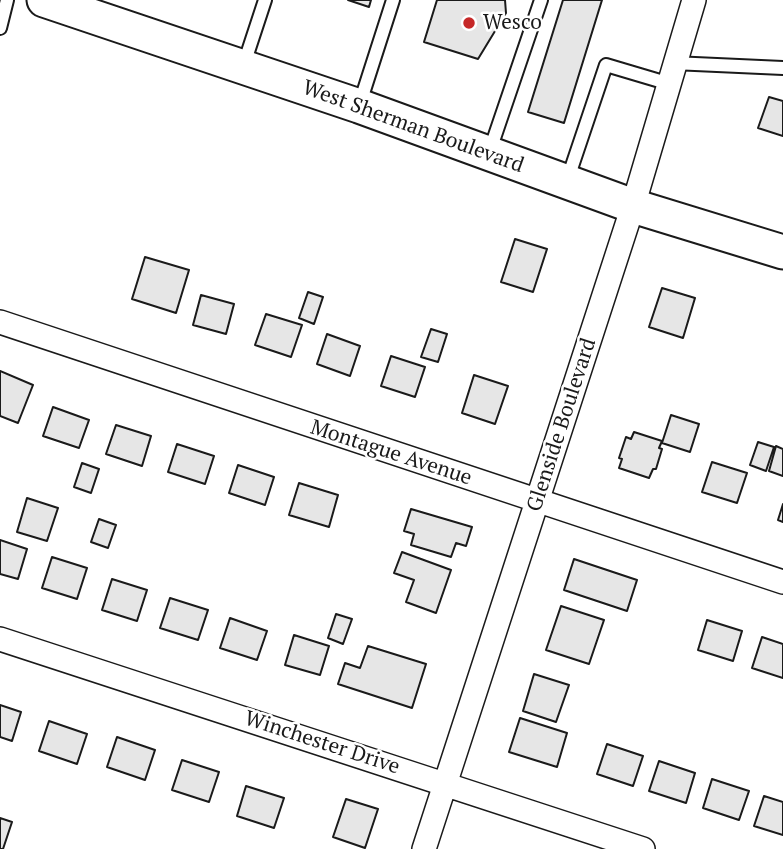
<!DOCTYPE html>
<style>
body{margin:0}
canvas{display:block;background:#fff}
</style>
<canvas width="783" height="849"></canvas>
<script>
const g = document.querySelector('canvas').getContext('2d');
g.lineJoin = 'round';
function fill(path, color) {
  g.fillStyle = color;
  g.fill(path, 'evenodd');
}
function stroke(path, color, width, dash) {
  g.strokeStyle = color;
  g.lineWidth = width;
  g.lineCap = dash ? 'butt' : 'round';
  g.setLineDash(dash || []);
  g.stroke(path);
}
function label(font, color, halo, rows, align = 'center') {
  g.font = font + ' "PT Serif",serif';
  g.lineWidth = 5;
  g.setLineDash([]);
  g.textBaseline = 'middle';
  g.strokeStyle = halo;
  g.fillStyle = color;
  for (const [text, x, y, turn = 0] of rows) {
    g.save();
    g.translate(x, y);
    g.rotate((+turn || 0) * Math.PI / 180);
    g.textAlign = isNaN(turn) ? turn : align;
    if (halo) g.strokeText(text, 0, 0);
    g.fillText(text, 0, 0);
    g.restore();
  }
}
const building = new Path2D(`
 M348 0H371L369 7Z
 M437 0H505L506 13 478 59 424 42Z
 M563 0H602L564 123 528 112Z
 M769 97 783 101V136L758 128Z
 M515 239 547 249 533 292 501 282Z
 M145 257 189 270 176 313 132 299Z
 M662 288 695 298 683 338 649 327Z
 M308 292 323 297 314 324 299 318Z
 M201 295 234 304 226 334 193 325Z
 M266 314 302 325 291 357 255 345Z
 M431 329 447 334 438 362 421 357Z
 M327 334 360 346 350 376 317 364Z
 M391 356 425 367 415 397 381 386Z
 M0 371 33 385 18 423 0 416Z
 M474 375 508 386 495 424 462 413Z
 M53 407 89 420 79 448 43 436Z
 M671 415 699 424 690 452 662 443Z
 M116 425 151 436 142 466 106 454Z
 M634 432 662 441 659 448 662 449 656 469H653L649 478 619 468 622 459 619 458 626 437 631 439Z
 M758 442 774 447 766 471 750 465Z
 M177 444 214 456 205 484 168 472Z
 M776 446 783 449V476L769 471Z
 M712 462 747 473 737 503 702 492Z
 M82 463 99 469 91 493 74 487Z
 M238 465 274 477 265 505 229 493Z
 M299 483 338 495 329 527 289 515Z
 M27 498 58 508 47 541 17 532Z
 M783 504V522L778 520Z
 M411 509 472 527 466 546 456 543 451 557 411 545 414 534 404 531Z
 M99 519 116 525 108 548 91 542Z
 M0 540 27 549 18 579 0 574Z
 M402 552 451 570 436 613 406 602 414 580 394 573Z
 M52 557 87 568 77 599 42 588Z
 M574 559 637 580 627 611 564 590Z
 M112 579 147 590 137 621 102 610Z
 M170 598 208 610 198 640 160 628Z
 M561 606 604 620 589 664 546 650Z
 M336 614 352 619 343 644 328 638Z
 M230 618 267 631 257 660 220 648Z
 M707 620 742 631 733 661 698 650Z
 M294 635 329 646 320 675 285 665Z
 M762 637 783 644V678L752 668Z
 M368 646 426 664 412 708 338 684 345 663 360 668Z
 M534 674 569 685 556 722 523 711Z
 M0 705 21 712 12 741 0 737Z
 M520 718 567 733 557 767 509 752Z
 M49 721 87 734 77 764 39 751Z
 M117 737 155 750 145 780 107 767Z
 M607 744 643 756 633 786 597 774Z
 M182 760 219 772 209 802 172 790Z
 M659 761 695 773 686 803 649 791Z
 M712 779 749 791 739 820 703 808Z
 M246 786 284 798 274 828 237 816Z
 M764 796 783 802V835L754 826Z
 M346 799 378 809 365 848 333 837Z
 M0 818 12 822 3 849H0Z`);
fill(building, '#e6e6e6');
stroke(building, '#1a1a1a', 2);
const lane = new Path2D(`
 M0 28 7 0
 M673 63 783 68
 M243 67 265 0
 M359 106 393 0
 M489 153 541 0
 M567 181 606 65 670 84`);
const street = new Path2D(`
 M0 322 783 582
 M0 639 643 849
 M424 849 633 206 694 0`);
const secondary = new Path2D(`
 M44 0 359 106 633 206 783 252`);
stroke(lane, '#1a1a1a', 16);
stroke(street, '#1a1a1a', 26);
stroke(secondary, '#1a1a1a', 37);
stroke(lane, '#fff', 12);
stroke(street, '#fff', 23);
stroke(secondary, '#fff', 33);
for (const [x, y, r, color] of [
 [469,23,7,"#c62828"]
]) {
  const dot = new Path2D();
  dot.arc(x, y, r, 0, 2 * Math.PI);
  g.fillStyle = color;
  g.fill(dot);
  stroke(dot, '#fff', 2.5);
}
label('21px', '#1a1a1a', '#fff', [
 ["Wesco",483,23]
], 'left');
label('21px', '#1a1a1a', '#fff', [
 ["West Sherman Boulevard",413,127,20],
 ["Glenside Boulevard",562,425,-72],
 ["Montague Avenue",391,453,18],
 ["Winchester Drive",322,743,18]
]);
</script>
